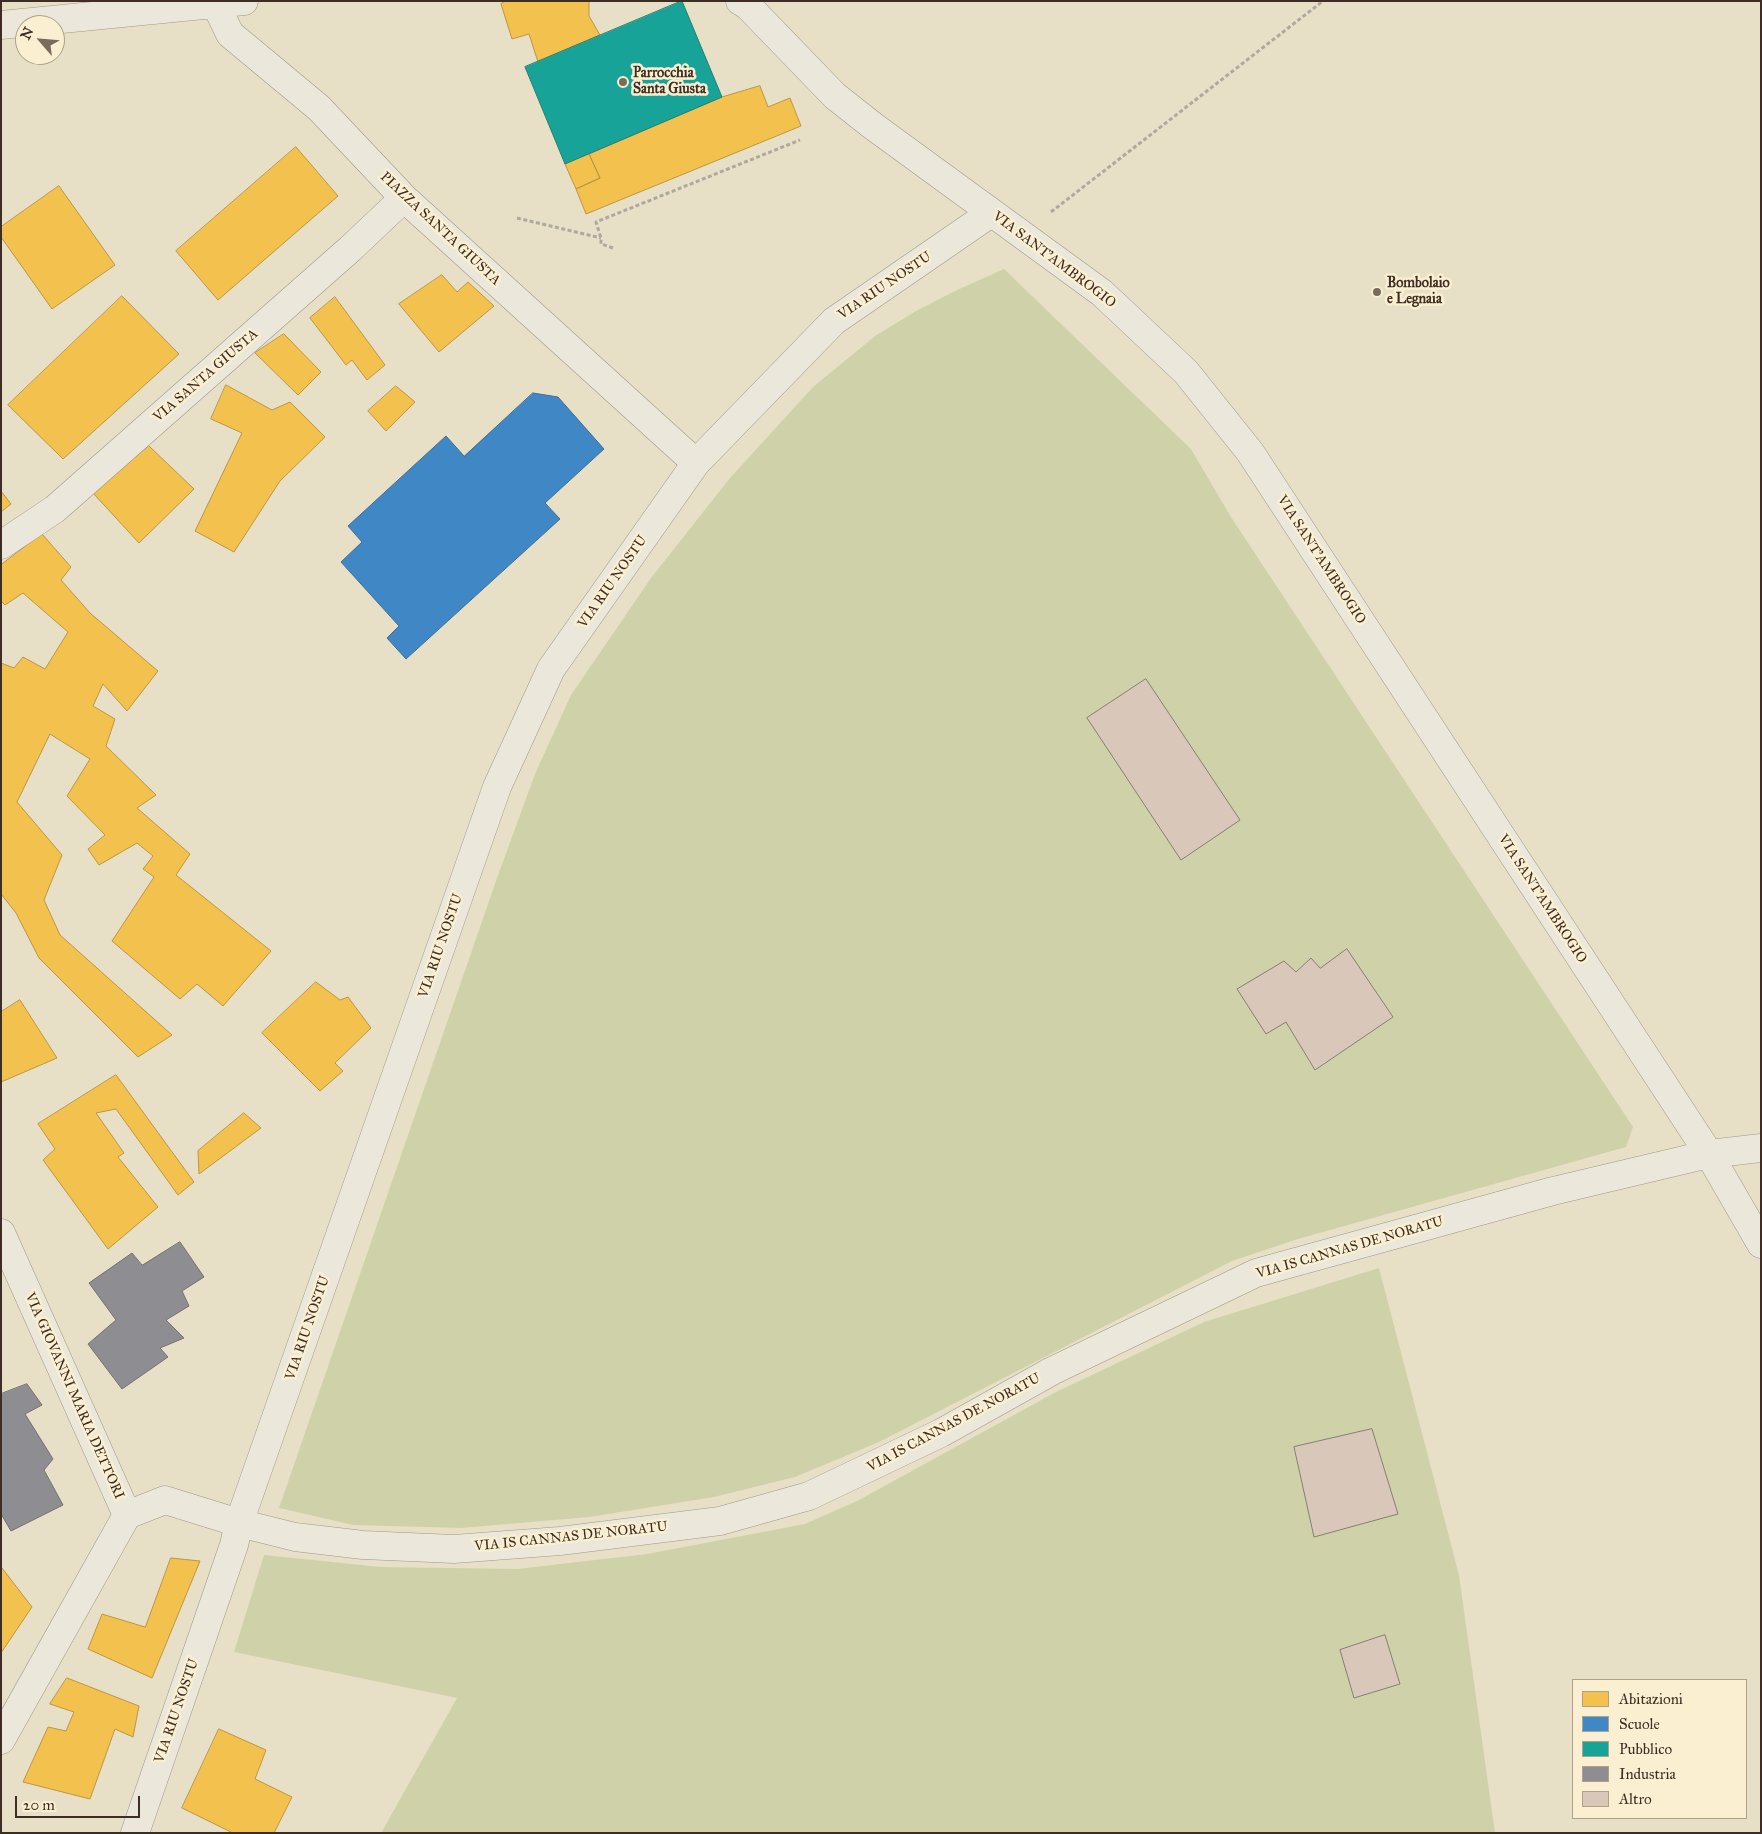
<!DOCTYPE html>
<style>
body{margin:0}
#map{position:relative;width:1762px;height:1834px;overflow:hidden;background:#e8e0c6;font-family:"IM FELL Great Primer",serif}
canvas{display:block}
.frame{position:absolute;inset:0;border:2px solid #3e2d25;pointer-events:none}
.legend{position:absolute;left:1572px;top:1679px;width:175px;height:140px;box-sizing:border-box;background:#faefd0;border:1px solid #afa18c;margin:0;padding:6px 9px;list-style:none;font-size:15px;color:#3e2d25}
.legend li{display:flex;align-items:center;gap:10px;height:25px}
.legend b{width:25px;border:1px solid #afa18c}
.north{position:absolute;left:15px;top:15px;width:50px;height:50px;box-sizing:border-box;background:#faefd0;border:1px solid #afa18c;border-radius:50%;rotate:297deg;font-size:14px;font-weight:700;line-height:20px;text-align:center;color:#3e2d25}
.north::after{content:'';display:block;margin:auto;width:18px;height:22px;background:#7a6c5d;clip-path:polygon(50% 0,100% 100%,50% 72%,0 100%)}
.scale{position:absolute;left:15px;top:1796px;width:125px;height:22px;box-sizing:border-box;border:2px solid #3e2d25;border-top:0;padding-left:6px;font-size:15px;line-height:18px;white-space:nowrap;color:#3e2d25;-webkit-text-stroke:4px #faefd0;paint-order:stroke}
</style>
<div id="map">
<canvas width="1762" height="1834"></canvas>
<div class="frame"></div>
<ul class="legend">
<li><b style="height:14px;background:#f2c14e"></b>Abitazioni</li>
<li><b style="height:14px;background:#3f88c5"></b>Scuole</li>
<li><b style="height:14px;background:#17a398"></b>Pubblico</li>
<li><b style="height:14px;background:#8d8d92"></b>Industria</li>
<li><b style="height:14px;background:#d9c8b9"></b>Altro</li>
</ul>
<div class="north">N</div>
<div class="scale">20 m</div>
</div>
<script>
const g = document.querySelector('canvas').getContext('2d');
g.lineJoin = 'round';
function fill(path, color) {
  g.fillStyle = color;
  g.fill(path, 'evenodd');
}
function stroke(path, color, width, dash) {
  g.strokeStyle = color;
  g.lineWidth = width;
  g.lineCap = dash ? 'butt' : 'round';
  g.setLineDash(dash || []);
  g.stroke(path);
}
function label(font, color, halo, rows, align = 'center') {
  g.font = font + ' "IM FELL Great Primer",serif';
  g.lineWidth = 5;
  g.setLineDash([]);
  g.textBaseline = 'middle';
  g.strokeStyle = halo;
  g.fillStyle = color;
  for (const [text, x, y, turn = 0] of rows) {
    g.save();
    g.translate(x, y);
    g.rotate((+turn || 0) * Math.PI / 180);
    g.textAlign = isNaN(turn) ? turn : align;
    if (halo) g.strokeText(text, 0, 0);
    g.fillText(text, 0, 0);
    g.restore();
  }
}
fill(new Path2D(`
 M1004 269 1191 449 1231 517 1633 1127 1626 1147 1298 1239 1232 1261 879 1442 795 1477 714 1497 590 1517 461 1528 353 1525 279 1508 497 878 535 774 571 695 651 578 730 478 813 387 875 336 916 311 957 290Z
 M1379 1268 1459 1575 1495 1833H381L457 1698 234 1652 264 1555 381 1567 517 1569 647 1554 805 1524 857 1501 1056 1392 1204 1322Z`), '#cfd2a8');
const homes = new Path2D(`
 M506 1H589V16L600 35 538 62 529 34 512 39 501 4Z
 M760 86 768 107 790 98 801 126 586 214 576 189 600 178 589 154 722 97Z
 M296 147 338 196 218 300 176 251Z
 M589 154 600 178 576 189 565 164Z
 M59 186 115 265 52 309 1 237V227Z
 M442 275 457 292 468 282 494 306 439 352 399 304Z
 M122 296 179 354 63 459 8 405Z
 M335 297 385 365 367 380 352 360 346 365 310 318Z
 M284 334 321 372 298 395 255 353Z
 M226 385 272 410 290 402 325 437 280 481 234 552 195 531 242 433 211 419Z
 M396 386 415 402 386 431 368 411Z
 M149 446 194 489 139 543 93 493Z
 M1 491 11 504 1 512Z
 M42 534 71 567 61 580 90 613 158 671 127 711 103 684 93 706 115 719 106 746 156 795 137 808 190 854 176 875 271 951 223 1006 197 984 180 999 112 941 154 877 143 869 153 856 137 843 99 865 88 849 105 835 67 796 90 759 50 734 17 802 62 855 44 900 60 935 172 1035 138 1057 39 958 16 913 1 894V663L14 668 23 657 45 669 68 632 23 593 5 605 1 601V565Z
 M316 982 340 1000 348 997 371 1028 335 1063 343 1071 320 1091 262 1033Z
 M20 1000 57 1058 1 1082V1012Z
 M116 1075 194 1182 178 1195 116 1109 96 1113 124 1153 118 1157 158 1207 108 1249 43 1160 55 1149 38 1124Z
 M244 1113 261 1128 199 1174 198 1151Z
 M171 1558 200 1561 152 1678 88 1649 102 1614 145 1627Z
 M2 1568 32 1607 1 1653V1568Z
 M67 1678 139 1706 133 1737 115 1729 90 1799 23 1782 48 1727 66 1731 74 1712 50 1704Z
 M219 1729 266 1750 255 1779 292 1797 274 1833H233L182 1808Z`);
fill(homes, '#f2c14e');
stroke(homes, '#bc9542', 1);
const schools = new Path2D(`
 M533 393 558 397 604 449 545 503 560 519 406 659 387 638 399 626 341 562 362 542 348 526 446 436 464 456Z`);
fill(schools, '#3f88c5');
stroke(schools, '#3f6d95', 1);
const public = new Path2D(`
 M682 1 722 97 565 164 525 67Z`);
fill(public, '#17a398');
stroke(public, '#238076', 1);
const industry = new Path2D(`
 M180 1242 204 1277 182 1291 189 1306 166 1320 184 1338 160 1348 168 1357 122 1389 88 1344 116 1320 89 1283 132 1253 142 1265Z
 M27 1384 42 1405 25 1414 53 1459 44 1470 63 1505 11 1531 1 1514V1394Z`);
fill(industry, '#8d8d92');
stroke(industry, '#757071', 1);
const building = new Path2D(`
 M1146 679 1240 820 1181 860 1087 718Z
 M1347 949 1393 1017 1315 1070 1286 1022 1266 1034 1237 989 1284 961 1296 972 1311 958 1320 968Z
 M1372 1429 1398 1514 1314 1537 1294 1447Z
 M1385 1635 1400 1684 1354 1698 1340 1650Z`);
fill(building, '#d9c8b9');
stroke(building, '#867f72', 1);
const minor = new Path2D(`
 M740 1 748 6 835 96 873 126 1102 293 1186 372 1250 452 1709 1154 1761 1244
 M216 5 230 34 319 108 404 198 696 463
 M1 25 244 1
 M1 545 55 509 350 249 404 198
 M1 1233 127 1515
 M127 1515 165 1500 239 1523 295 1537 363 1545 454 1549 560 1541 720 1521 809 1496 941 1433 1052 1371 1256 1273 1553 1191 1709 1154 1761 1148
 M1 1740 127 1515
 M135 1833 234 1545 239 1523 497 787 551 669 696 463 834 321 991 213`);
stroke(minor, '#9e9788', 29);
stroke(new Path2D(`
 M1051 212 1323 1
 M517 218 601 238
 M613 248 601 244V238L596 222 800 140`), '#aea99e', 3, [4, 2.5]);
stroke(minor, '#ebe7da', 28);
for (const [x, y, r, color] of [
 [623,82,5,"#7a6c5d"],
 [1377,292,5,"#7a6c5d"]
]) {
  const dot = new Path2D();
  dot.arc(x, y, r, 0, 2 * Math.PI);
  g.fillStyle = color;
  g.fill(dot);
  stroke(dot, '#faefd0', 2);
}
label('bold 14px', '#3e2d25', '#faefd0', [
 ["Parrocchia",633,74],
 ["Santa Giusta",633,90],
 ["Bombolaio",1387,284],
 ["e Legnaia",1387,300]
], 'left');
label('14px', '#3e2d25', '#faefd0', [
 ["PIAZZA SANTA GIUSTA",440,229,43],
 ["VIA SANT'AMBROGIO",1054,260,37],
 ["VIA RIU NOSTU",885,286,-34],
 ["VIA SANTA GIUSTA",206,376,-41],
 ["VIA SANT'AMBROGIO",1321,560,57],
 ["VIA RIU NOSTU",613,582,-55],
 ["VIA SANT'AMBROGIO",1542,899,57],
 ["VIA RIU NOSTU",441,946,-71],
 ["VIA IS CANNAS DE NORATU",1350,1248,-16],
 ["VIA RIU NOSTU",308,1328,-71],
 ["VIA GIOVANNI MARIA DETTORI",74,1396,66],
 ["VIA IS CANNAS DE NORATU",954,1423,-28],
 ["VIA IS CANNAS DE NORATU",571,1537,-6],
 ["VIA RIU NOSTU",177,1711,-71]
]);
</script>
